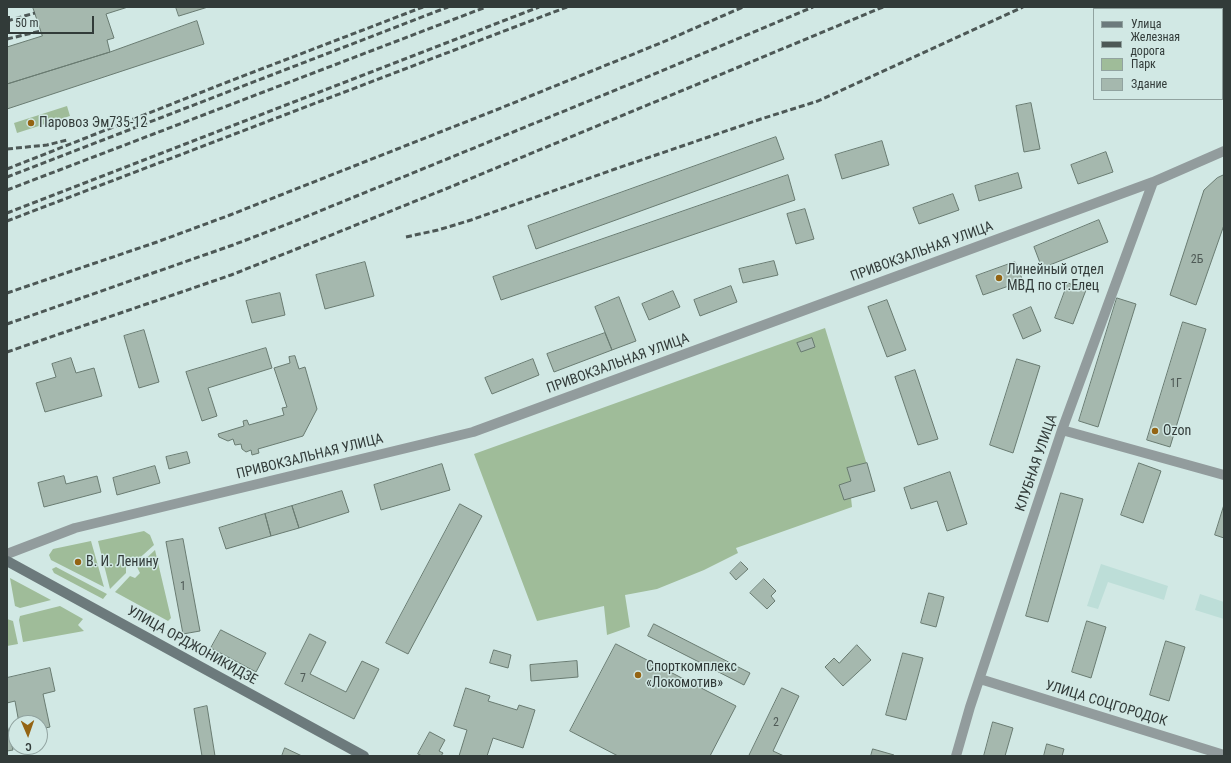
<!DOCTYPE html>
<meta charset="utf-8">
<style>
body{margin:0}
#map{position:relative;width:1231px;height:763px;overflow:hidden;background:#d1e8e4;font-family:"Roboto Condensed",sans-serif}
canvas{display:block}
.frame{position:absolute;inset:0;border:8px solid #323b39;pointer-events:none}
.legend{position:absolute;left:1093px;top:8px;width:130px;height:92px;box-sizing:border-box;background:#d1e8e4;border:1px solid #91a3a0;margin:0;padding:5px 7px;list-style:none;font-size:12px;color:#323b39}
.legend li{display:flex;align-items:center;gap:8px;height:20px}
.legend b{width:20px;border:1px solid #91a3a0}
.north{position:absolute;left:8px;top:715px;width:40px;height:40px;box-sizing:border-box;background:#d1e8e4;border:1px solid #91a3a0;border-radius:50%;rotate:178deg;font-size:11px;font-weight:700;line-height:16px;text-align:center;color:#323b39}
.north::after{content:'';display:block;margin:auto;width:14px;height:18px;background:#946413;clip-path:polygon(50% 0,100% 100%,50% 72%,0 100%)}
.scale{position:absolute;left:8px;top:16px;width:86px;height:18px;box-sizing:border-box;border:2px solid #323b39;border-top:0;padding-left:5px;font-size:12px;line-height:14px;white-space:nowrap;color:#323b39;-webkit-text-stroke:3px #d1e8e4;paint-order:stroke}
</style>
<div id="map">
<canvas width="1231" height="763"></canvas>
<div class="frame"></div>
<ul class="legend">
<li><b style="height:5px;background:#6c7a7c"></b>Улица</li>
<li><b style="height:5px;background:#4d5856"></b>Железная дорога</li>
<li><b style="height:11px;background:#9fbc99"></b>Парк</li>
<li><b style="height:11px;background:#a5b8ae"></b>Здание</li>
</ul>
<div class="north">С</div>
<div class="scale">50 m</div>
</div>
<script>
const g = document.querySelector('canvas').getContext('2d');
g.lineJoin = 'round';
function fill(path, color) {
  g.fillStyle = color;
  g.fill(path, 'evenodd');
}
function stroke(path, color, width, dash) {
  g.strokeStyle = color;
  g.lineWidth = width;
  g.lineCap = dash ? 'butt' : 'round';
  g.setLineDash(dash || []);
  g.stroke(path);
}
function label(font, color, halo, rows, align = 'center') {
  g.font = font + ' "Roboto Condensed",sans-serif';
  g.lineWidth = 3;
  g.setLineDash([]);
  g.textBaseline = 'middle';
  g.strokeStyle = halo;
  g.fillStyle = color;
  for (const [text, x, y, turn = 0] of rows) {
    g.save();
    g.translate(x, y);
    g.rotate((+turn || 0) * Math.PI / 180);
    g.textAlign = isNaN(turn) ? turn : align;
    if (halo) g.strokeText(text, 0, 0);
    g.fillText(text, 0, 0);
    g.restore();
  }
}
fill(new Path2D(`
 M1101 564 1168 586 1164 600 1108 582 1098 609 1087 606Z
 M1200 594 1224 602V619L1195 610Z`), '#bdded8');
fill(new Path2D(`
 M67 106 70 116 17 133 14 123Z
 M825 328 875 491 851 498 852 507 736 548 738 553 704 570 657 589 625 595 630 627 607 635 604 606 537 621 474 454Z
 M144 531 150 535 154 545 133 564H129L126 567V573L110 589 98 541Z
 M91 541 104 587 51 560 49 555 53 549Z
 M155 550 171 618 168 621 115 592 130 576 135 578 140 573 137 567Z
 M56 567 107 594 103 599 54 573 52 569Z
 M10 578 51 600 20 608 15 606Z
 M60 606 83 619 78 625 84 631 23 642 19 620 20 616Z
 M7 619 13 621 18 644 7 646Z`), '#9fbc99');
const building = new Path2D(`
 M33 7H128L106 14 114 38 107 40 110 52 7 84V47L42 36Z
 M176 7H208L179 16Z
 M197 21 204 44 7 109V84L110 52Z
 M1224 22V47L1222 41V23Z
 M1031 103 1040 149 1024 152 1016 106Z
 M776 137 784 159 536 249 528 226Z
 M882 141 889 165 842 179 835 155Z
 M1106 152 1113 172 1078 184 1071 165Z
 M1018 173 1022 188 979 201 975 186Z
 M788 175 795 200 501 300 493 277Z
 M1224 175V225L1196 305 1170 295 1204 190 1217 178Z
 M953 194 959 210 919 224 913 208Z
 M805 209 814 239 796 244 787 214Z
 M1099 220 1108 242 1042 268 1034 247Z
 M774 261 778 275 743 283 739 269Z
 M365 262 374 296 325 309 316 275Z
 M1015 262 1023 281 983 295 976 276Z
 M1068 283 1086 290 1073 324 1055 318Z
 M731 286 737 302 700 316 694 300Z
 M673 291 680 307 649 320 642 304Z
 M280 293 285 315 252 323 246 301Z
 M619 297 636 341 612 350 595 307Z
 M1117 298 1136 304 1098 427 1079 421Z
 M887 300 906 350 887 357 868 307Z
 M1031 307 1041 331 1023 339 1013 315Z
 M1183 322 1206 329 1170 447 1147 440Z
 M144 330 159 382 139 388 124 336Z
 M605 333 612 350 554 372 547 354Z
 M812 338 815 347 801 352 797 343Z
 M266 348 272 368 208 388 217 416 202 421 186 372Z
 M295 356 299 369 305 367 317 409 303 436 258 449 259 453 252 455 251 450 246 452 242 449 241 444 235 445 233 439 228 441 219 437 218 434 244 426 243 421 247 420 249 425 284 415 282 408 287 407 274 368 290 363 289 357Z
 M71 358 76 373 94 368 102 396 45 412 36 383 56 377 52 364Z
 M533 359 539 375 492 394 485 378Z
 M1017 359 1040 366 1013 453 990 445Z
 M915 370 938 439 918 445 895 377Z
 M187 452 190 463 169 469 166 457Z
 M867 463 875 491 844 500 839 485 851 481 847 468Z
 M1139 463 1161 471 1143 523 1121 515Z
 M442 464 450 490 381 510 374 485Z
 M155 466 160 483 117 495 113 478Z
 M950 472 967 524 947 531 937 501 911 509 904 488Z
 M64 476 66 484 97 476 101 492 44 507 38 483Z
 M342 491 349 512 299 528 292 506Z
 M1061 493 1083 499 1048 622 1026 616Z
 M460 504 482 516 408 654 386 643Z
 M1224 505V538L1215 535Z
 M292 506 299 528 271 536 265 514Z
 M265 514 271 536 226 549 219 528Z
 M183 539 200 631 183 634 166 542Z
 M741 562 748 569 736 580 730 573Z
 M764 579 776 591 771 596 775 601 767 609 750 593Z
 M929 593 944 597 936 627 921 623Z
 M1087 621 1106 627 1091 678 1072 672Z
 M654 624 750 673 744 685 648 636Z
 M221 630 266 653 256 672 211 648Z
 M310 634 326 642 310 674 346 692 362 661 379 669 354 719 285 684Z
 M1166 641 1185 647 1169 701 1150 695Z
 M616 644 736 706 710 756H618L570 731Z
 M857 645 871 660 843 686 825 667 834 658 839 663Z
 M494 650 511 655 508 668 490 663Z
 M903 653 923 658 906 720 886 715Z
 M577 661 578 677 531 681 530 665Z
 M50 668 55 691 43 694 50 727 40 729V723H19L15 701 7 703V678Z
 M466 688 490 696 488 701 517 710 519 705 535 710 523 748 493 738 487 756H459L467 730 454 726Z
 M782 688 799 696 773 751 784 756H749Z
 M207 706 215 756H202L194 709Z
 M993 722 1013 728 1005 756H984Z
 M7 725 13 750 7 751Z
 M430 732 445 740 439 751 443 753 441 756H422L418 754Z
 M1047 744 1064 749 1062 756H1044Z
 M285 748 302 756H282Z
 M873 749 894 755V756H871Z`);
fill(building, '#a5b8ae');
stroke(building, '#697b71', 1);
stroke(new Path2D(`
 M1062 430 1224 475
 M7 554 75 528 473 432 1153 182 1224 151
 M980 679 1224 755
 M956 756 970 707 1062 430 1153 182`), '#929c9d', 10);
stroke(new Path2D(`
 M7 561 364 756`), '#6c7a7c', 10);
stroke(new Path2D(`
 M7 21 35 13
 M7 39 41 31
 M7 149 47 145 67 140
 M7 169 230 81 423 7
 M7 177 448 7
 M7 190 486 7
 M7 213 539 7
 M7 221 567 7
 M406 237 438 230 471 220 615 169 761 119 818 101 1023 7
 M7 293 157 242 230 215 496 110 663 42 743 7
 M7 324 233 245 293 222 645 78 813 7
 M7 352 231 275 294 250 448 188 883 7`), '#4d5856', 3, [6, 3]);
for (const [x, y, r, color] of [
 [31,123,4,"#946413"],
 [999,278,4,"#946413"],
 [1155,431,4,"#946413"],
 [78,562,4,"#946413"],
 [638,675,4,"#946413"]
]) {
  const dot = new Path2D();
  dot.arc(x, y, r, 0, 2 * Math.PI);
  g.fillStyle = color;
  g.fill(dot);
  stroke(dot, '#d1e8e4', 1.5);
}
label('12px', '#4f5a56', null, [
 ["2Б",1197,260],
 ["1Г",1176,384],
 ["1",183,587],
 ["7",303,679],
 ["2",776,723]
]);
label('14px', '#323b39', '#d1e8e4', [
 ["Паровоз Эм735-12",39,123],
 ["Линейный отдел",1007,270],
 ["МВД по ст.Елец",1007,286],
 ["Ozon",1163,431],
 ["В. И. Ленину",86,562],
 ["Спорткомплекс",646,667],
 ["«Локомотив»",646,683]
], 'left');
label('14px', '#323b39', '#d1e8e4', [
 ["ПРИВОКЗАЛЬНАЯ УЛИЦА",922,252,-20],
 ["ПРИВОКЗАЛЬНАЯ УЛИЦА",618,364,-20],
 ["ПРИВОКЗАЛЬНАЯ УЛИЦА",310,457,-14],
 ["КЛУБНАЯ УЛИЦА",1037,463,-71],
 ["УЛИЦА ОРДЖОНИКИДЗЕ",192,646,29],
 ["УЛИЦА СОЦГОРОДОК",1106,704,17]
]);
</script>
